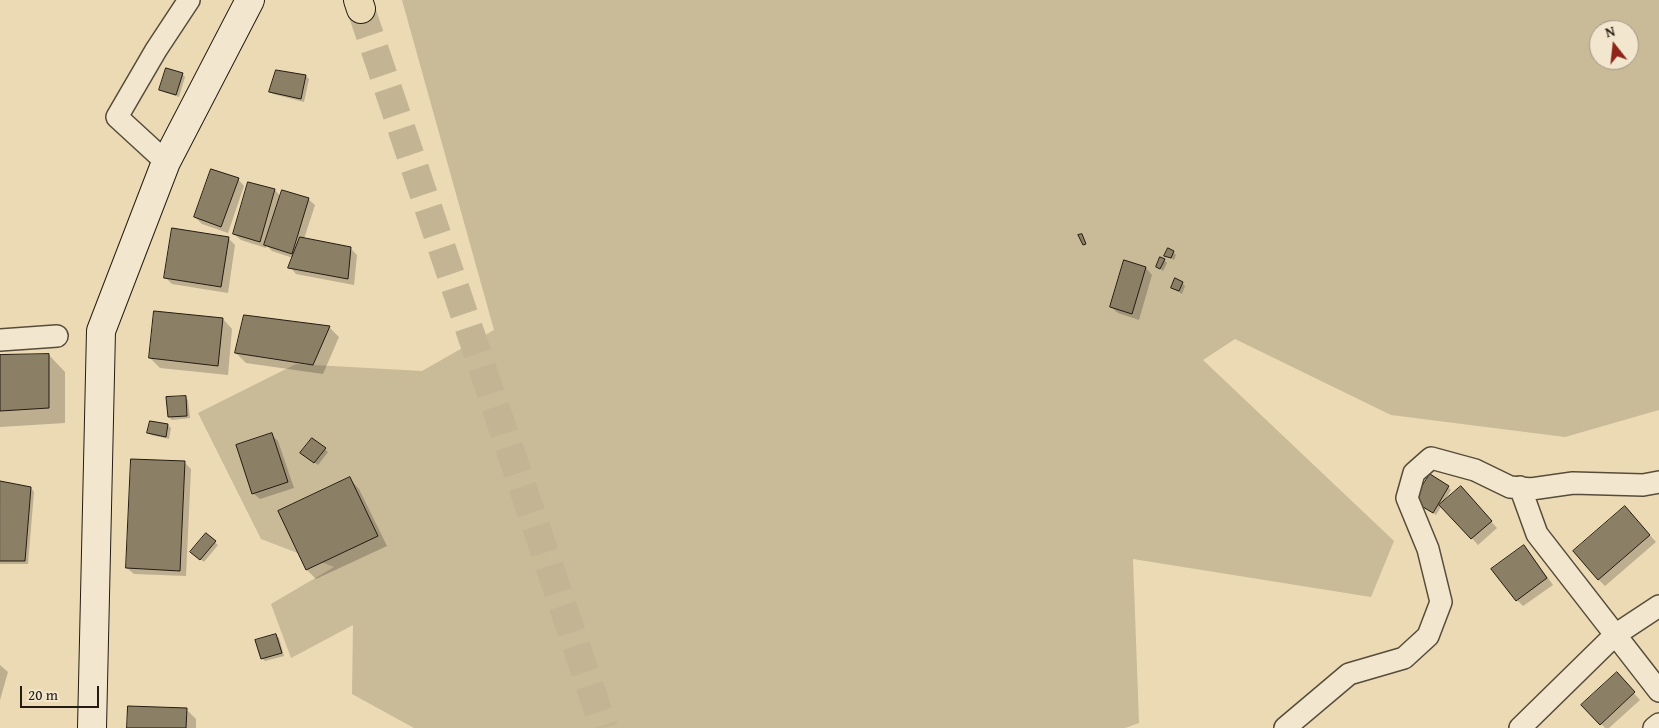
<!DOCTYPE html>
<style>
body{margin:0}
#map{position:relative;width:1659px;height:728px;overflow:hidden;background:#ebdab3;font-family:"Gentium Book Plus",serif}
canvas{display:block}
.north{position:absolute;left:1589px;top:20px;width:50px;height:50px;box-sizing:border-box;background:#f2e7ce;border:1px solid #a09683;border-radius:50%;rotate:344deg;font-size:14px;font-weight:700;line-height:20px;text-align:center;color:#241c13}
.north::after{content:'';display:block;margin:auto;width:18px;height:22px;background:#8f2418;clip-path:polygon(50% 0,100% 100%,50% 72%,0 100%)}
.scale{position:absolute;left:20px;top:686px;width:79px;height:22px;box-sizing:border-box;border:2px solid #241c13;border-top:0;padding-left:6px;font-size:15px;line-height:18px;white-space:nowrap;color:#241c13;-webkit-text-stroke:4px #f2e7ce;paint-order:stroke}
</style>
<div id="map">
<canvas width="1659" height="728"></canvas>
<div class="north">N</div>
<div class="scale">20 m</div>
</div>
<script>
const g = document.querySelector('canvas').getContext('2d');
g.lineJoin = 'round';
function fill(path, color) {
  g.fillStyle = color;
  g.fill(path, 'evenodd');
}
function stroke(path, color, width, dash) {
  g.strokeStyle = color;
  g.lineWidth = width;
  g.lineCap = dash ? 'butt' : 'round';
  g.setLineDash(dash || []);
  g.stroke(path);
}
fill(new Path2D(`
 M402 0H1659V410L1565 437 1391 415 1235 339 1203 360 1394 541 1371 597 1133 559 1139 723 1125 728H414L352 694 353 625 291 658 271 604 334 567 261 539 198 413 296 364 422 371 494 330ZM1599 30H1629V60H1599Z`), '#c9ba98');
fill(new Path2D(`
 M182 74 185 77 179 97 164 92 161 89Z
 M306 76 309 79 304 102 273 94 270 91Z
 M238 179 244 186 228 233 202 224 195 217Z
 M275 190 281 197 308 199 315 205 304 239 350 248 357 255 354 285 296 274 290 267 293 258 272 251 267 246 266 248 241 240 234 234Z
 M173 230 229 239 235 245 228 293 172 284 166 278Z
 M1173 252 1176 255 1174 260 1166 256Z
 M1164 260 1167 263 1163 271 1158 267Z
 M1125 262 1146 268 1152 275 1139 320 1118 313 1111 307Z
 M1182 283 1185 286 1182 294 1172 288Z
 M223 319 232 329 228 375 160 368 150 358Z
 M329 327 339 337 323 374 246 363 236 353Z
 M49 355 65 372V423L0 427V356Z
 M185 397 188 400 190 418 172 420 169 417Z
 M168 425 171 428 169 439 151 435 148 432Z
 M272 435 278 441 294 488 260 499 253 493Z
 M312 439 328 452 318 465 305 456Z
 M184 462 191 469 186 576 134 574 127 568Z
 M350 479 359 489 387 546 316 579 307 570Z
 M0 483 31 488 34 492 28 564H0Z
 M1448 487 1451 490 1445 500 1467 494 1497 528 1478 545 1442 505 1436 515 1418 503Z
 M1631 514 1656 542 1605 586 1598 579Z
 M206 535 218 545 204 562 195 555Z
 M1524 546 1530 553 1553 585 1523 606 1517 600Z
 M276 635 279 638 284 656 265 661 262 658Z
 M0 665 8 672 0 700Z
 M1623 681 1640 700 1609 728H1605L1583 705Z
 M187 710 196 719V728H128Z`), '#0003');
const building = new Path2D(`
 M166 68 183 73 176 95 159 90Z
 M276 70 306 75 301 99 269 92Z
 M211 169 239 178 221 227 194 217Z
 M248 182 275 189 260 242 233 234Z
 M282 190 309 198 292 254 264 245Z
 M172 228 229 237 221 287 164 278Z
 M1082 234 1086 244 1083 245 1078 235Z
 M300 237 351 247 348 279 288 268Z
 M1168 248 1174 251 1171 258 1164 256Z
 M1160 257 1165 259 1160 269 1156 267Z
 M1124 260 1146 267 1132 314 1110 307Z
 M1175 278 1183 282 1179 291 1171 288Z
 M154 311 223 318 218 366 149 358Z
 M244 315 330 326 313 365 235 353Z
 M49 354V408L0 411V355Z
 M186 396 187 416 168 417 166 397Z
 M150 421 168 424 166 437 147 433Z
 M272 433 288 482 252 494 236 445Z
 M312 438 326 448 314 463 300 453Z
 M131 459 185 461 180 571 126 568Z
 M1430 474 1449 486 1433 513 1413 501Z
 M350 477 378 536 306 570 278 511Z
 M0 481 31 487 25 561H0Z
 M1461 486 1492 521 1471 539 1439 505Z
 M1625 506 1650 535 1598 580 1573 551Z
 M206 533 216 541 200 560 190 552Z
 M1524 545 1547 578 1516 601 1491 569Z
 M276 634 282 653 261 659 255 640Z
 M1617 672 1635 692 1600 725 1581 705Z
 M128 706 187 708 186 728H127Z`);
fill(building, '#8b7f66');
stroke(building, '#241c13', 1);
stroke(new Path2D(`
 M361 9 604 728`), '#c3b493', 28, [28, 14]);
const street = new Path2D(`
 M166 162 117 117 156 50 189 0
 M0 340 57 336
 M1520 487 1537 534 1659 691
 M1285 728 1349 674 1404 658 1428 636 1441 602 1428 549 1407 498 1414 473 1431 458 1475 470 1510 487 1531 489 1573 483 1643 485 1659 482
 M1520 728 1615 635 1659 606
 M1654 728 1659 724`);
const secondary = new Path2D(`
 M92 728 101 331 166 162 250 0`);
const highway = new Path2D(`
 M358 0 361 9`);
stroke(street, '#564c3b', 24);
stroke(secondary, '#241c13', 30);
stroke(highway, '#241c13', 30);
stroke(street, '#f2e7ce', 21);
stroke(secondary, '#f2e7ce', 28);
stroke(highway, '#ebdab3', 28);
</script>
